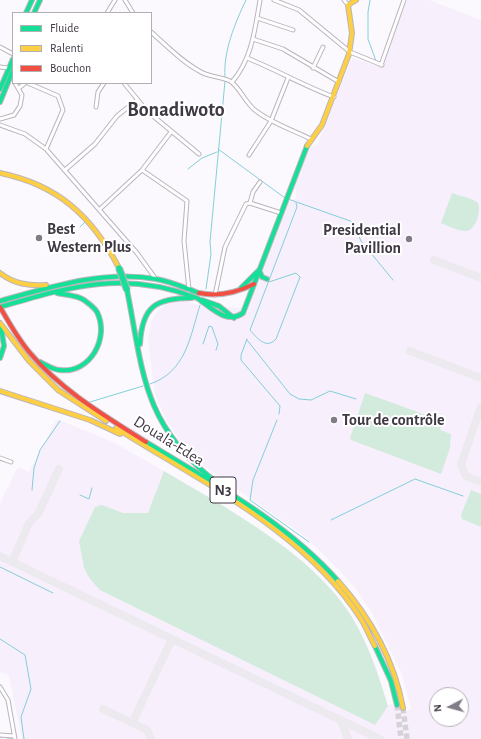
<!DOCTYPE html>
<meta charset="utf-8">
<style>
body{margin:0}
#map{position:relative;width:481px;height:739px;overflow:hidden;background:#fbf9fd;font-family:"Alegreya Sans",sans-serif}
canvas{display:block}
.legend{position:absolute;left:12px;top:12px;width:140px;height:72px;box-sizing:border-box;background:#fff;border:1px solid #b3b0b4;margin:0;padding:5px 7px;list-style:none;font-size:12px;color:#403944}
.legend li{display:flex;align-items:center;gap:8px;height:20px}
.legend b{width:20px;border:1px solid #b3b0b4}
.north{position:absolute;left:429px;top:687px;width:40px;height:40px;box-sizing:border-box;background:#fff;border:1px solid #b3b0b4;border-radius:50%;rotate:264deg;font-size:11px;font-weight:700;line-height:16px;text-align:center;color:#403944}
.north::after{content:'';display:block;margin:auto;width:14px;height:18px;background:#817c85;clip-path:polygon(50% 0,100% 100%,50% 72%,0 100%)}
</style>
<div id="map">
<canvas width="481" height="739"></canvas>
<ul class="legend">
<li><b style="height:5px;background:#16e098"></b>Fluide</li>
<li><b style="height:5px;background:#ffcf43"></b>Ralenti</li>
<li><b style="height:5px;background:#f24e42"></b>Bouchon</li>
</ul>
<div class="north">N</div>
</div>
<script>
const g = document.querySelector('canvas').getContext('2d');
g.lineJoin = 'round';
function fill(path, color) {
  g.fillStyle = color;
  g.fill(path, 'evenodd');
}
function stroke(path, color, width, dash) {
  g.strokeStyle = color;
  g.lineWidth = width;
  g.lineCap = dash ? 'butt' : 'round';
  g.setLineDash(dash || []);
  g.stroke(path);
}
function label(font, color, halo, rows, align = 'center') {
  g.font = font + ' "Alegreya Sans",sans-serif';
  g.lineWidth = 4;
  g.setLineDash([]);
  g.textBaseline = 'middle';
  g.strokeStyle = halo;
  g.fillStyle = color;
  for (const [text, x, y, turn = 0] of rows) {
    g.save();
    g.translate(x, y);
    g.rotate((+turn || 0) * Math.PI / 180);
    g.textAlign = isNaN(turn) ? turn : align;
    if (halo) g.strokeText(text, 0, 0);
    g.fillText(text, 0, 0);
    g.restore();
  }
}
fill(new Path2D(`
 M407 0H429L481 20V739H22L9 676 0 672V503L18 467 29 472 57 419 113 442 164 471 222 505 305 563 349 613 376 667 387 706 392 704 407 711 411 708 401 672 373 615 356 589 337 568 302 534 205 467 181 443 166 420 155 394 148 341 151 322 156 313 168 302 185 301 199 305 217 314 223 307 242 308 288 201 295 199 297 192 293 187 298 176 301 174 302 171 300 169 308 148 317 145 352 58 381 67ZM437 695H461V719H437Z`), '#f8effd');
fill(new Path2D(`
 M452 193C460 196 472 198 478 203 481 211 477 228 467 231 460 232 448 226 441 223Z
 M365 393 443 421 440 430 451 434 450 448 441 474 351 440 350 438Z
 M164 471C226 508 310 552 350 614 368 642 378 674 388 706L375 725 100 590 90 579 84 568 79 541 95 507 102 505 123 513H148Z
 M471 490 481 494V527L462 519 461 515Z`), '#d3ebdd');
stroke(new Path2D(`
 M370 0 368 12V39L376 61
 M225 77C223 52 235 23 246 0
 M218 149 285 198
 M188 169 202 158 217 152
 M288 199 353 222 361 241 393 280
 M80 227 86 221
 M269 282 296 273 300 277 276 339C266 350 257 338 250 330L297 207 296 203
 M206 289 211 254 210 242 225 81
 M247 339 241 355V360L280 406 279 414
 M247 340 290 394 299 399 311 400 330 391 356 399
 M203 344 209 326 212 327 218 344 216 350
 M150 384C186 372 190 337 200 305
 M90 402 143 386
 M277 420 253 480 250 500 309 542
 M32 490 34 468 40 450 60 421
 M80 495 89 499 92 488
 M331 520 415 479 463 496
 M0 567 53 593
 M0 639 25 655 31 689 21 717 24 739
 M0 737H2
 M7 738H13`), '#83cfd8', 1);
stroke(new Path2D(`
 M434 260 481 278
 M410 351 481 378
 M481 407 461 464 466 476 481 482
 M0 556 380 739
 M12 562 29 523 38 514 59 469
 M103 709 147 730 151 739
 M341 721 348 739
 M132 723 172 639`), '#eceaee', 8);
stroke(new Path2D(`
 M397 705 401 739
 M403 708 407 739`), '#d6d3d8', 5.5, [5.5, 3]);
const street = new Path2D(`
 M125 0 133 13
 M274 0 299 10 350 52 382 65
 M344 0 348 5
 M107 13 115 0
 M257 18 293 30
 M151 32C167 46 182 62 201 72 210 77 222 77 230 81 239 86 246 104 256 111 273 124 293 130 311 139
 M253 39 283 49 339 82
 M0 47 13 54
 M247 58C277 70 304 86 334 97
 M381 65 404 0
 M0 67 8 68
 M313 68 323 47
 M232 82C252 59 255 29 260 0
 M28 83 58 96 63 110 46 149
 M124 83 147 111 199 154
 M19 88 25 83
 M96 107 98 92 104 83
 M0 119 14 115 20 106 22 95 15 83
 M0 125 25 134 46 149 137 253 155 278
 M249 155 271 121 288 78
 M65 170 95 144 117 116 137 100
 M142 170 187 201 184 241 189 290
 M250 203 253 192 260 182
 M99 210 142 170 171 132
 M215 295 225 247 246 204 250 203 281 213
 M0 458 11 462
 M0 687 8 700 15 739
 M0 735 14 736`);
const fast = new Path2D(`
 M26 13 32 0
 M34 13 40 0
 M0 89 13 59
 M0 102 13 70
 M259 270 262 277 267 279
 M241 288 257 272
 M127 290C143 370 142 422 211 478
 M197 298C211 307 226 325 243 313L307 146
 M202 300 219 306 234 318
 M0 301C51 287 102 270 156 279 170 281 185 288 199 293
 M0 307C72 286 124 270 197 298
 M140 344C142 306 156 298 192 298
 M0 358 4 346 1 327
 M40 362C46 365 54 370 60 370 90 374 110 338 97 312 95 308 88 303 84 300 77 295 65 295 57 293
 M146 442C213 483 286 522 338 581
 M375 646 391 681 397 705`);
const slow = new Path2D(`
 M307 146 322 125 349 54 352 33 348 5 356 0
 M0 173C58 185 92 216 119 268
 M0 273C14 284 29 286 46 285
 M0 323 29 361 58 390 106 421
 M0 391 90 420 120 434
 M116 428C200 481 306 532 361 619 366 627 370 637 375 646
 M338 581C370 617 394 660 403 708`);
const jam = new Path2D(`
 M199 293C219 297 236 293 254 284
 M0 307C9 323 18 339 30 353 62 391 105 416 146 442`);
stroke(street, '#bab5bc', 5);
stroke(fast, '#bab5bc', 6);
stroke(slow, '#bab5bc', 6);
stroke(jam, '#bab5bc', 6);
stroke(street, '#fefeff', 3);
stroke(fast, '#16e098', 4);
stroke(slow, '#ffcf43', 4);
stroke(jam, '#f24e42', 4);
const fastBridge = new Path2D(`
 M119 268 127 290`);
stroke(fastBridge, '#bab5bc', 8, []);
stroke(fastBridge, '#16e098', 5.5);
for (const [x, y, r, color] of [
 [39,238,4,"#817c85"],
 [409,239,4,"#817c85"],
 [334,420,4,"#817c85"]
]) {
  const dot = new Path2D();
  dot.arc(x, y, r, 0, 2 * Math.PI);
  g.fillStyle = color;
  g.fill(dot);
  stroke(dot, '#fff', 1.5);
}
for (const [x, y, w] of [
 [223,490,26]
]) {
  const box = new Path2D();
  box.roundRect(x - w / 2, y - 13, w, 26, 3);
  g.fillStyle = '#fff';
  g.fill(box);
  stroke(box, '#403944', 1);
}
label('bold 15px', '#403944', null, [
 ["N3",223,490]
]);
label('bold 16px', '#403944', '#fff', [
 ["Best",47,229],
 ["Western Plus",47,247],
 ["Presidential",401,230,"right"],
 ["Pavillion",401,248,"right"],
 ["Tour de contrôle",342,420]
], 'left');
label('16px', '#403944', '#fff', [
 ["Douala-Edea",169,441,32]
]);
label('bold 20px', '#403944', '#fff', [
 ["Bonadiwoto",176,110]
]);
</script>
